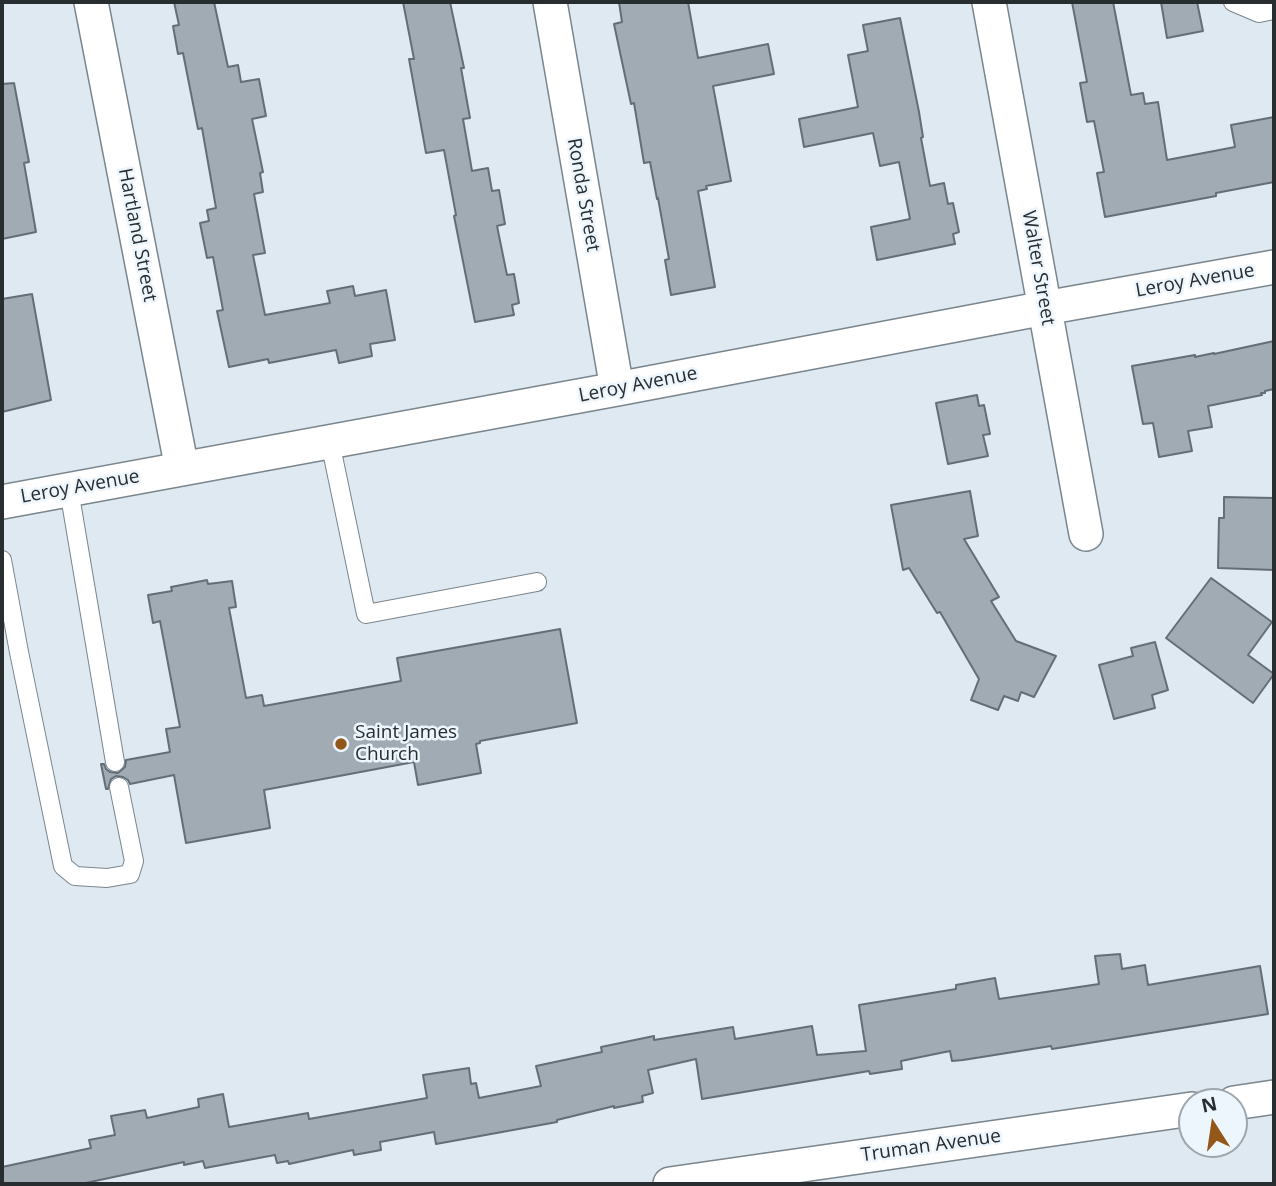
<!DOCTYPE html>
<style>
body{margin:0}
#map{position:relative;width:1276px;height:1186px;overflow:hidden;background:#dee9f2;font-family:"Open Sans",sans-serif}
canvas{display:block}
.frame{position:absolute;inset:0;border:4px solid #282d30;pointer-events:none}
.north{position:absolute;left:1178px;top:1088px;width:70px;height:70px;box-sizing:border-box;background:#edf6fd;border:2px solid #9ea6ab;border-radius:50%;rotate:348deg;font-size:19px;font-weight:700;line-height:28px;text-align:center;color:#282d30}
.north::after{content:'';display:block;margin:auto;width:24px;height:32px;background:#94571a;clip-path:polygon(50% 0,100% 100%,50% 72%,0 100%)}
</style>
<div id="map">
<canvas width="1276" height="1186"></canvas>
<div class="frame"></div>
<div class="north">N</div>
</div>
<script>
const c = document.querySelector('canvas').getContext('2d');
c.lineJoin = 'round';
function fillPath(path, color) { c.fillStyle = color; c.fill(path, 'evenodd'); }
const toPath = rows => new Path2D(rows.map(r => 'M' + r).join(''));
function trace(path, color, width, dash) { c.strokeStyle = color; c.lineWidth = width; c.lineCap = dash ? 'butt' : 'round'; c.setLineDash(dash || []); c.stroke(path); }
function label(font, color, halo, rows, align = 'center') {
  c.font = font + ' "Open Sans",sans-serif'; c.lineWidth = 5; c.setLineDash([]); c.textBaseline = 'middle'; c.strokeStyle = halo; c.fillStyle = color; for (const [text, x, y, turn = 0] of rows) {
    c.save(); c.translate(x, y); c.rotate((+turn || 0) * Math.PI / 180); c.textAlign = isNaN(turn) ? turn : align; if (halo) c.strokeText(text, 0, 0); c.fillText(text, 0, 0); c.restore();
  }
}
const building = toPath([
 [174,2,214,2,228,67,238,65,241,82,259,79,266,116,252,119,263,172,260,173,263,192,254,194,265,253,253,255,265,315,330,303,327,291,353,286,355,296,386,290,395,340,370,344,372,356,339,363,336,350,269,363,268,359,229,367,217,311,223,310,213,257,207,258,200,223,209,221,207,210,216,208,202,128,198,129,183,53,178,54,173,26,179,25,174,2],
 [403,2,450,2,464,68,461,68,470,118,463,119,472,171,488,168,492,191,499,190,505,224,497,226,507,275,514,274,519,303,512,305,514,315,475,322,454,216,456,215,444,150,426,153,409,59,414,59,403,2],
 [619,2,688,2,698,58,768,44,774,74,713,86,731,181,706,186,707,189,698,191,715,287,671,295,665,260,669,259,658,198,657,199,650,162,644,163,634,103,631,104,614,24,622,22,619,2],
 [1072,2,1113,2,1131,95,1143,93,1145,104,1158,102,1167,160,1235,147,1231,125,1274,117,1274,182,1216,193,1216,196,1105,217,1097,173,1104,172,1094,121,1087,122,1080,83,1087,82,1072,2],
 [1161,2,1197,2,1203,31,1167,38,1161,2],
 [900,18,919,112,923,137,921,138,930,186,944,183,948,204,953,203,959,232,953,234,955,244,877,260,871,227,910,219,899,162,880,166,873,133,804,147,799,119,858,107,848,55,868,51,863,25,900,18],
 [14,83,29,162,24,163,36,232,2,239,2,84,14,83],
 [32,294,51,400,2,412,2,299,32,294],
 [1274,341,1274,389,1265,391,1265,393,1261,393,1262,395,1208,406,1212,427,1188,431,1192,451,1159,457,1153,423,1143,424,1132,366,1195,355,1195,357,1214,353,1214,354,1274,341],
 [977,395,979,406,984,405,990,434,983,435,988,456,948,464,936,403,977,395],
 [970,491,978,536,964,539,999,597,991,601,1016,641,1056,656,1034,697,1021,692,1018,701,1004,696,998,710,971,700,979,679,940,612,937,613,909,568,903,570,891,505,970,491],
 [1224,497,1274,498,1274,570,1218,568,1219,518,1224,518,1224,497],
 [1211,578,1272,622,1248,655,1274,674,1253,703,1166,638,1211,578],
 [207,580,208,584,232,581,236,607,229,608,246,698,262,695,264,706,401,681,397,658,560,629,577,723,480,741,480,743,476,744,481,773,418,785,414,762,264,790,270,828,186,843,174,775,130,784,128,780,123,777,116,776,111,779,108,789,106,789,101,764,104,764,106,769,110,772,118,773,125,767,126,760,170,752,166,729,180,727,160,621,153,623,148,595,172,591,171,587,207,580],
 [1155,642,1168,690,1152,695,1155,708,1114,719,1099,665,1133,656,1131,648,1155,642],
 [1120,954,1122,969,1145,965,1148,985,1260,966,1268,1014,1052,1049,1051,1046,963,1060,952,1061,950,1051,901,1061,902,1069,870,1074,869,1071,702,1099,696,1059,648,1070,653,1093,642,1096,643,1102,614,1108,614,1106,557,1120,557,1122,436,1144,434,1132,380,1142,381,1150,354,1155,353,1150,289,1164,288,1161,277,1163,275,1155,205,1168,203,1161,184,1165,184,1162,81,1184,2,1184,2,1167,91,1148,89,1140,115,1135,111,1116,145,1110,147,1118,199,1107,198,1099,223,1094,229,1127,308,1113,309,1119,427,1098,423,1075,469,1068,471,1084,476,1083,479,1098,541,1086,536,1066,602,1052,601,1047,654,1036,654,1040,733,1027,735,1039,812,1026,817,1055,866,1051,859,1005,956,989,956,985,995,978,999,999,1099,984,1095,956,1120,954]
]);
fillPath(building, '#a1abb4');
trace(building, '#646e76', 2);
const service = toPath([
 [1233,2,1259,13,1274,10],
 [330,442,366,614,537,582],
 [69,490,115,762],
 [2,560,19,652,63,866,75,876,107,878,130,874,134,861,119,787]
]);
const minor = toPath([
 [91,2,182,469],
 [550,2,617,389],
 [989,2,1086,534],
 [2,502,617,389,1045,308,1274,267],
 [1234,1103,1274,1097],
 [670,1184,1192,1109]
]);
trace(service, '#7a858c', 20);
trace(minor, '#7a858c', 36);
trace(service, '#fff', 18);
trace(minor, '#fff', 33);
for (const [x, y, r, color] of [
 [341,744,7,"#94571a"]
]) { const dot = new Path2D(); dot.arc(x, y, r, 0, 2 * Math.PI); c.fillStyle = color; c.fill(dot); trace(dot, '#edf6fd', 2.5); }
label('19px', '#282d30', '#edf6fd', [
 ["Ronda Street",583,195,80],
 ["Hartland Street",137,235,79],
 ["Walter Street",1038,268,80],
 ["Leroy Avenue",1195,281,-10],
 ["Leroy Avenue",638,385,-11],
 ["Leroy Avenue",80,487,-10],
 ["Truman Avenue",931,1146,-8]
]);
label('19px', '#282d30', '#edf6fd', [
 ["Saint James",355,733],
 ["Church",355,755]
], 'left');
</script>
